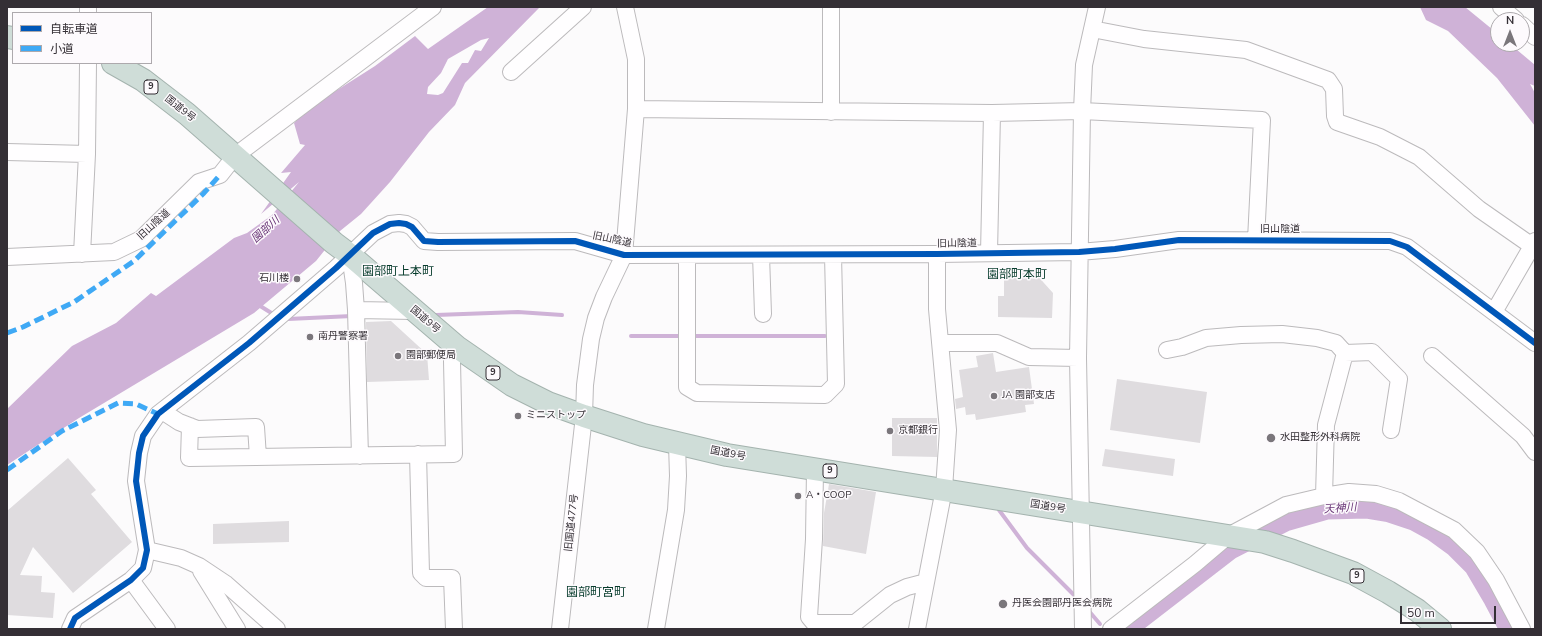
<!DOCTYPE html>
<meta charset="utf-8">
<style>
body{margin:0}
#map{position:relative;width:1542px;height:636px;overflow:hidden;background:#fcfbfc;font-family:"Nunito Sans","Noto Sans JP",sans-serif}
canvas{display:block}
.frame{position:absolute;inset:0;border:8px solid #342f35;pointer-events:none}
.legend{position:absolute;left:12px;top:12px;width:140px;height:52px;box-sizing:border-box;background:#fdfafd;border:1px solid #ada9ad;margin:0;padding:5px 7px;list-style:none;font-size:12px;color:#342f35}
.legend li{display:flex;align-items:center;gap:8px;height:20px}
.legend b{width:20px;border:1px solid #ada9ad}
.north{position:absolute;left:1490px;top:12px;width:40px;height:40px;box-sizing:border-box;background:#fdfafd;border:1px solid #ada9ad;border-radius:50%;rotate:0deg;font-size:11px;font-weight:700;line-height:16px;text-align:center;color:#342f35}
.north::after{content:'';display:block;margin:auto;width:14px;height:18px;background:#7a767b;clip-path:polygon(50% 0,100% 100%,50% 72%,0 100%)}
.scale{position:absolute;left:1400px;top:606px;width:96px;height:18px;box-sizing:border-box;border:2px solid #342f35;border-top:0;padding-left:5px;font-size:12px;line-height:14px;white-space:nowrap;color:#342f35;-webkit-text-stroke:3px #fdfafd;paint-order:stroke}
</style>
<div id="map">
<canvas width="1542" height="636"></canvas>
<div class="frame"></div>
<ul class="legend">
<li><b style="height:5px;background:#0057b8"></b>自転車道</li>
<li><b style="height:5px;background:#3fa9f5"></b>小道</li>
</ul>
<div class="north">N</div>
<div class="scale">50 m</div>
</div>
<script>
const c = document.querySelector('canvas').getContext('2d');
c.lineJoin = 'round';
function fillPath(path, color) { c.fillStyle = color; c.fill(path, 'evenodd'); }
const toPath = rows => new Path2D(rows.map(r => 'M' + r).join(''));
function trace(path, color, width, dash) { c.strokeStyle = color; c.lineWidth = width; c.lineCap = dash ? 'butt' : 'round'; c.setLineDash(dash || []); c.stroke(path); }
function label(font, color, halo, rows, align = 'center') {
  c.font = font + ' "Nunito Sans","Noto Sans JP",sans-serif'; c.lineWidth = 3; c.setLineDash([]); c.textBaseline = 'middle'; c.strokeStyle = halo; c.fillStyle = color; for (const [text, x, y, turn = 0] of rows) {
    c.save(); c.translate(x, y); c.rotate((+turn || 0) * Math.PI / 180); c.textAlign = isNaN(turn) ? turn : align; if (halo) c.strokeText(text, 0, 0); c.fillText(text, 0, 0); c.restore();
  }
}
fillPath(toPath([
 [488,7,540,7,465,83,455,105,429,132,390,182,361,214,340,231,316,261,254,313,79,418,7,465,7,409,72,346,116,323,151,293,156,296,234,238,247,233,272,215,299,182,261,214,291,172,281,173,305,145,300,144,294,123,309,108,375,66,415,36,428,49],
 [489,38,481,51,475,50,468,63,462,63,443,93,438,95,427,94,428,87,441,73,448,59,481,40],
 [1420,7,1465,7,1498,34,1498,44,1510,44,1535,65,1535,86,1530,84,1535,93,1535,126,1497,78,1448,31,1426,20]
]), '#cfb2d7');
trace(toPath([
 [257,304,273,314],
 [436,315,518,312,562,315],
 [288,319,352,316],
 [631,336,684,336],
 [691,336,825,336],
 [999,510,1027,548,1077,598],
 [1088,610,1100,624]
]), '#cfb2d7', 4);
trace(toPath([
 [1125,629,1230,548,1285,520,1327,508,1366,507,1390,511,1414,519,1434,530,1456,546,1475,565,1495,599,1511,629]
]), '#cfb2d7', 23);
fillPath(toPath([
 [1004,272,1035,273,1053,293,1052,318,998,317,998,296,1004,296],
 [391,321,427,354,429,380,367,382,366,322],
 [993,353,996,372,1029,367,1034,404,1025,405,1026,412,976,420,975,414,966,415,965,407,956,409,955,399,963,397,959,370,978,367,976,356],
 [1117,379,1207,392,1200,443,1110,430],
 [892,418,937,418,937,457,892,456],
 [1105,449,1175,459,1173,476,1102,466],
 [68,458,96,490,91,494,132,542,73,593,33,547,20,575,42,576,41,592,55,593,53,618,7,615,7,511],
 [829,484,876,492,866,554,823,546,824,513],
 [289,521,289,542,213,544,213,524]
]), '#dfdcdf');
const minor = toPath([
 [88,7,88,13],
 [1501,7,1516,20],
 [1522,25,1535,37],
 [1092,29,1144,39,1246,50,1328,80,1334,89,1335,116,1337,122,1380,137,1419,157,1479,209,1535,248],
 [511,72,583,7],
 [636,109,992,113,1082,111,1262,120,1256,240],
 [831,112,831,7],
 [7,152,87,154],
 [989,253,992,113],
 [82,254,87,154,88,63],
 [350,255,354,283,356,310,360,456],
 [687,255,687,387,697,393,825,395,836,384,833,255],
 [761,255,763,314],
 [7,257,114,252,141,239,199,182,220,175,235,156,433,7],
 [356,310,414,311],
 [1494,312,1535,241],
 [940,343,997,343,1029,357,1078,358],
 [1167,350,1182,347,1206,338,1241,335,1282,334,1317,338,1336,343,1345,353],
 [1432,356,1523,436,1535,452],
 [162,411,179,422,197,429,256,427,258,457],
 [190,426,189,458,454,454,452,361,457,347],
 [418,454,421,573,426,578,452,578,454,629],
 [815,469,814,539,809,617,814,623,855,623,890,595,907,587,926,582],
 [1324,496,1326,425,1345,353,1372,352,1399,379,1391,430],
 [147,550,181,558,199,566,226,584,277,629],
 [201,571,237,629],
 [131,580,167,629],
 [70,629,75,618,131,580,143,568,147,550,136,481,139,453,143,436,158,414,249,343,336,268,373,233,390,224,399,223,406,224,412,227,424,241,438,242,575,241,624,255,937,254,1079,252,1115,249,1179,240,1390,241,1407,247,1535,343],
 [560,629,584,416,585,385,591,339,596,318,604,297,624,255,636,109,636,59,625,7],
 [656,629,676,510,678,476,677,444],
 [917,629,944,489,948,430,937,309,937,254],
 [1083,629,1078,358,1082,111,1084,65,1097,7],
 [1111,629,1195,564,1228,536,1286,505,1324,496,1349,492,1376,494,1399,501,1454,530,1477,552,1496,580,1522,629]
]);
const highway = toPath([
 [7,37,13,38],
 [113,63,143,80,187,114,334,243,350,255,457,347,512,385,548,403,584,416,643,435,727,455,1265,542,1293,551,1353,573,1388,592,1417,610,1440,629]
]);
trace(minor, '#bcbabc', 18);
trace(highway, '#a4b3ae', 24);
trace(minor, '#fffeff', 16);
trace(highway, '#cfddd8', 22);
trace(toPath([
 [7,333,23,327,74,302,134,261,203,194,220,175],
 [7,470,62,431,118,403,136,404,158,414]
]), '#3fa9f5', 5, [10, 5]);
trace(toPath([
 [70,629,75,618,131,580,143,568,147,550,136,481,139,453,143,436,158,414,249,343,336,268,373,233,390,224,399,223,406,224,412,227,424,241,438,242,575,241,624,255,937,254,1079,252,1115,249,1179,240,1390,241,1407,247,1535,343]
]), '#0057b8', 6);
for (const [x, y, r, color] of [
 [297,279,4,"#7a767b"],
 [310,337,4,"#7a767b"],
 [398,356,4,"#7a767b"],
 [994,396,4,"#7a767b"],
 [518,416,4,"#7a767b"],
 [890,431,4,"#7a767b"],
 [1271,438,5,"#7a767b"],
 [798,496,4,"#7a767b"],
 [1003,604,5,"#7a767b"]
]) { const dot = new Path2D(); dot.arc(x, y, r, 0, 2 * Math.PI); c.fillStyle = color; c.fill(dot); trace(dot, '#fdfafd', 1.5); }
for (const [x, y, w] of [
 [151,87,14],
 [493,373,14],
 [830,471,14],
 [1357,576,14]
]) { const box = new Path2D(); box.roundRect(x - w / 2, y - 7, w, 14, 3); c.fillStyle = '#fdfafd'; c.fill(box); trace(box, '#342f35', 1); }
label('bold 9px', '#342f35', null, [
 ["9",151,87],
 ["9",493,373],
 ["9",830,471],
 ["9",1357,576]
]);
label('10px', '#342f35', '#fdfafd', [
 ["国道9号",180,109,38],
 ["旧山陰道",154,225,-42],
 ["旧山陰道",1280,230],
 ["旧山陰道",612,240,12],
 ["旧山陰道",957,244,-1],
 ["国道9号",425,320,40],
 ["国道9号",728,454,11],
 ["国道9号",1048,507,9],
 ["旧国道477号",572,523,-84]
]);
label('10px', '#342f35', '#fdfafd', [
 ["石川楼",289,279,"right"],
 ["南丹警察署",318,337],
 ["園部郵便局",406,356],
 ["JA 園部支店",1002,396],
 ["ミニストップ",526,416],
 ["京都銀行",898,431],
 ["水田整形外科病院",1280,438],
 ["A・COOP",806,496],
 ["丹医会園部丹医会病院",1012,604]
], 'left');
label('italic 11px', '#683476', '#fdfafd', [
 ["園部川",266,230,-42],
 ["天神川",1340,509,-4]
]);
label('12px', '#073c2c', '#fdfafd', [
 ["園部町上本町",398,272],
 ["園部町本町",1017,275],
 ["園部町宮町",596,593]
]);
</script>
